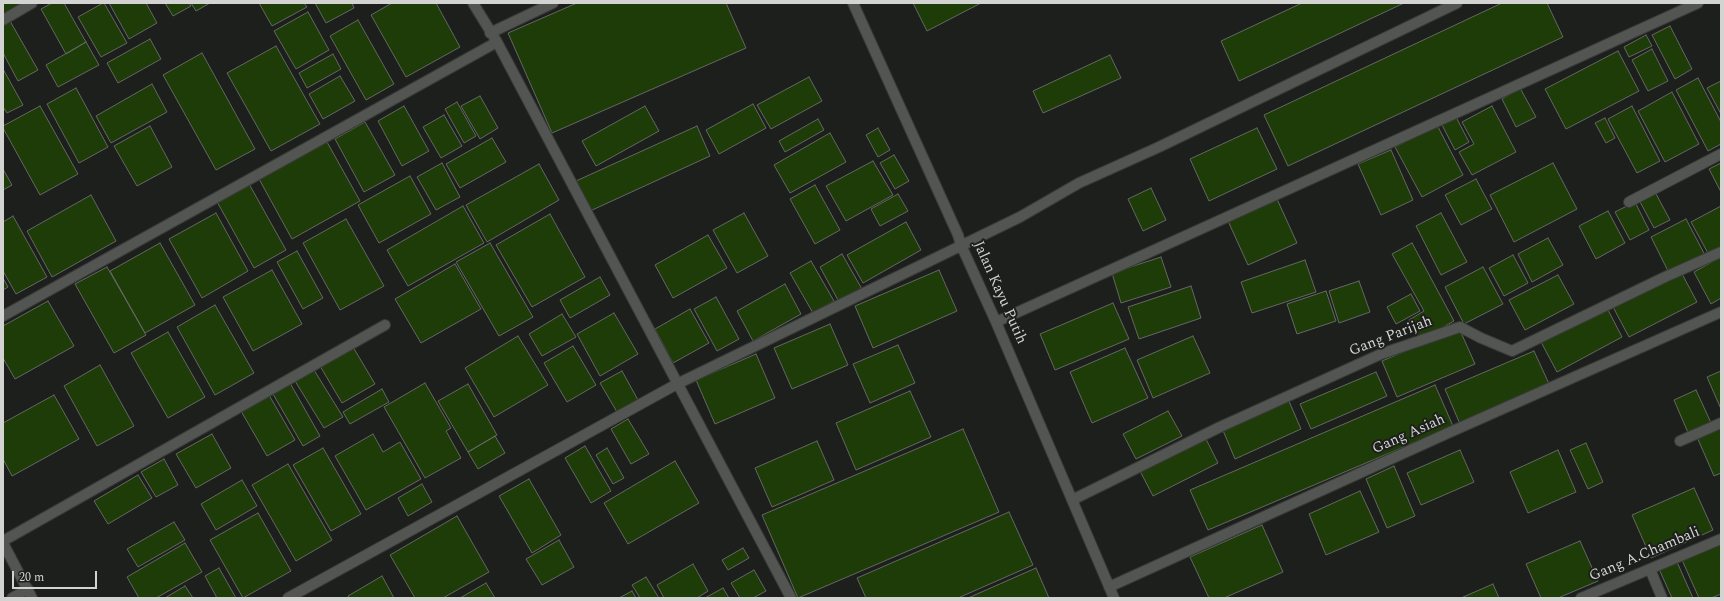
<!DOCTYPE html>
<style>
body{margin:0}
#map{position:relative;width:1724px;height:601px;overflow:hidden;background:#1d1f1c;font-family:Spectral,serif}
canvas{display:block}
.frame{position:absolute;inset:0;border:4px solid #d3d4d2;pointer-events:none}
.scale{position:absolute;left:12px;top:571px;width:85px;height:18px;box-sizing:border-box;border:2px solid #d3d4d2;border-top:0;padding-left:5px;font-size:12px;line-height:14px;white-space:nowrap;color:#d3d4d2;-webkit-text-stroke:3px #1d1f1c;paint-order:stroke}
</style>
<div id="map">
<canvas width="1724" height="601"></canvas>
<div class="frame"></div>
<div class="scale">20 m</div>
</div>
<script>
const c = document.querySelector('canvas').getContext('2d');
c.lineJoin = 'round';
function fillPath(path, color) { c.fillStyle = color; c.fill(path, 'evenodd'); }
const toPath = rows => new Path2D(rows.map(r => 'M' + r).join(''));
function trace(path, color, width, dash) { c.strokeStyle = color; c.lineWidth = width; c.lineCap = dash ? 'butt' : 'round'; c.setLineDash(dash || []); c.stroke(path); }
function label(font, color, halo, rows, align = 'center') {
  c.font = font + ' Spectral,serif'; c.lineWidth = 4; c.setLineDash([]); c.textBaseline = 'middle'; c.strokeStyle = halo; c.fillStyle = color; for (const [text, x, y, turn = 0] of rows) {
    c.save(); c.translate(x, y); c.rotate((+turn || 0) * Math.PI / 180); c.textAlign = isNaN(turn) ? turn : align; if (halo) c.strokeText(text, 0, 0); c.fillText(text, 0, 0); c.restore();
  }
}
const building = toPath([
 [3,3,24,3,3,15,3,3],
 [52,3,64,3,86,42,66,54,41,9,52,3],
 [103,3,104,3,127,43,101,57,78,17,103,3],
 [109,3,146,3,157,23,129,39,109,3],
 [165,3,189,3,191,6,173,16,165,3],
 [191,3,210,3,196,11,191,3],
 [259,3,304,3,307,7,272,26,259,3],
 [315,3,352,3,354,8,326,23,315,3],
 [392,3,436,3,460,47,406,77,371,15,392,3],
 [577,3,726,3,746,48,552,133,508,33,577,3],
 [913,3,981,3,927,31,913,3],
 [1302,3,1404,3,1239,81,1221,41,1302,3],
 [1502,3,1547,3,1563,37,1288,166,1264,115,1502,3],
 [308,12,329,50,296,69,274,31,308,12],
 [358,20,394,84,366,100,330,36,358,20],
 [10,21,38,70,18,81,3,53,3,25,10,21],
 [1670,26,1692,69,1675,79,1652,35,1670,26],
 [1646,35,1652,46,1629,57,1624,47,1646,35],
 [150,39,161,59,118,83,107,63,150,39],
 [86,42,99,65,58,87,46,65,86,42],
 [276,46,320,124,271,151,227,73,276,46],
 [1652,49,1668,81,1648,91,1632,60,1652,49],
 [1618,51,1639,91,1566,129,1545,89,1618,51],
 [202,53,255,149,216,170,163,75,202,53],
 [333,54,341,69,307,88,299,73,333,54],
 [1110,55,1121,78,1043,113,1033,91,1110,55],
 [3,69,23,105,7,113,3,107,3,69],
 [340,76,355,101,323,119,309,94,340,76],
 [809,77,822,101,771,129,757,105,809,77],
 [1698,78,1721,122,1721,144,1708,151,1676,90,1698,78],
 [1721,81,1721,114,1707,88,1721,81],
 [152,84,167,112,111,143,96,116,152,84],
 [76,88,108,147,79,163,47,104,76,88],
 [1520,88,1536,117,1516,127,1502,99,1520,88],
 [1672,92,1699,144,1665,162,1638,111,1672,92],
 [480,96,498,128,480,139,461,106,480,96],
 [457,102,476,136,464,143,445,109,457,102],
 [753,104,766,128,719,154,706,130,753,104],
 [40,106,78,174,40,195,3,128,3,126,40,106],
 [404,106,429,151,402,166,378,121,404,106],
 [645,106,659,131,596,166,582,141,645,106],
 [1492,106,1516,152,1472,175,1459,152,1474,144,1462,122,1492,106],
 [1632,106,1660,161,1637,173,1608,119,1632,106],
 [444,115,462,146,441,158,423,127,444,115],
 [1456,117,1469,142,1455,150,1442,125,1456,117],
 [1605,118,1615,138,1606,143,1595,123,1605,118],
 [818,119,824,130,785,152,779,141,818,119],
 [365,122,395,175,364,192,335,139,365,122],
 [1437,125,1463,175,1422,197,1395,147,1437,125],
 [150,126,172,167,137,186,114,146,150,126],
 [697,126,710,156,590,211,576,181,697,126],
 [878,128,890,150,878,157,866,135,878,128],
 [1257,128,1277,169,1209,201,1190,159,1257,128],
 [830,133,846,162,790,193,774,165,830,133],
 [492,138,506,162,460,188,446,164,492,138],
 [327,142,360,201,292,239,259,179,327,142],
 [1391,150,1413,200,1381,215,1358,164,1391,150],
 [894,155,909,181,895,189,880,163,894,155],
 [873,161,893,195,846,221,826,186,873,161],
 [442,163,460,197,436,210,417,177,442,163],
 [1553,163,1577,209,1514,242,1490,195,1553,163],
 [1721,163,1721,192,1709,169,1721,163],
 [539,164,559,200,487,242,466,205,539,164],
 [3,169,12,185,3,190,3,169],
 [410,176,431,214,379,243,358,205,410,176],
 [1476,179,1492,209,1461,225,1445,195,1476,179],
 [248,182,286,250,254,268,216,200,248,182],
 [815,185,840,230,815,244,790,199,815,185],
 [1151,188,1166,220,1143,231,1128,199,1151,188],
 [1655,192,1670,220,1654,228,1639,200,1655,192],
 [898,194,908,211,880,226,871,209,898,194],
 [91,195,116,241,52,277,27,231,91,195],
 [1277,199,1297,243,1248,265,1228,221,1277,199],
 [1635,202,1649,230,1630,240,1615,212,1635,202],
 [463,206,484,243,408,286,387,250,463,206],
 [1721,206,1721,249,1709,255,1691,222,1721,206],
 [1608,211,1625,243,1596,259,1579,226,1608,211],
 [216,213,248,271,202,298,169,239,216,213],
 [744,213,768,256,737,273,713,230,744,213],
 [1441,213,1467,262,1441,275,1416,226,1441,213],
 [550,214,585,277,532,307,496,245,550,214],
 [13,216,47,277,16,294,3,271,3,222,13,216],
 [346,219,384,286,340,310,303,243,346,219],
 [1686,219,1705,255,1669,273,1651,237,1686,219],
 [906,222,921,250,863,283,847,255,906,222],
 [708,235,727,268,673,298,655,265,708,235],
 [1548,238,1563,265,1532,282,1518,254,1548,238],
 [160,243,195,305,145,333,110,271,160,243],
 [490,243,533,317,499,336,456,262,490,243],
 [1412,243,1454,321,1420,340,1409,320,1424,311,1392,254,1412,243],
 [297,251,323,298,303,309,277,262,297,251],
 [842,254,862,289,839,302,820,267,842,254],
 [1513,255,1528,283,1504,296,1489,268,1513,255],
 [1161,257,1171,287,1121,303,1112,273,1161,257],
 [1721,257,1721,298,1711,304,1694,272,1721,257],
 [1305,260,1316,292,1252,313,1241,282,1305,260],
 [811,261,834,301,813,313,790,273,811,261],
 [455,264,481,309,421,343,395,299,455,264],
 [107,267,146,335,114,353,75,284,107,267],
 [1483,267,1503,304,1464,324,1445,287,1483,267],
 [272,270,302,324,253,351,223,297,272,270],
 [939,270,957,311,873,348,855,306,939,270],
 [1681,272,1697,302,1629,337,1613,307,1681,272],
 [1558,275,1574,304,1525,330,1509,300,1558,275],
 [600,277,610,295,570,318,560,300,600,277],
 [3,278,8,287,3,290,3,278],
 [1359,281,1370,312,1339,323,1329,291,1359,281],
 [785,284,801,314,753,341,737,311,785,284],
 [1191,286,1201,318,1139,339,1128,307,1191,286],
 [1326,291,1336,321,1297,334,1287,304,1326,291],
 [1411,294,1420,311,1396,324,1387,307,1411,294],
 [716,297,739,339,717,351,694,309,716,297],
 [48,301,74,346,15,379,3,358,3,326,48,301],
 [1113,303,1129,339,1055,370,1040,334,1113,303],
 [215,305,254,373,215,395,177,327,215,305],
 [1607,308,1622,337,1557,372,1541,342,1607,308],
 [690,309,709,343,673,363,655,329,690,309],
 [614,313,638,354,600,376,577,334,614,313],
 [562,314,576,337,542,356,529,334,562,314],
 [830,324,848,365,792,389,774,348,830,324],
 [1459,328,1475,364,1397,397,1382,361,1459,328],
 [168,332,205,397,168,418,131,353,168,332],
 [518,336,548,385,494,417,465,368,518,336],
 [1193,336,1210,373,1153,398,1137,360,1193,336],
 [898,345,915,383,870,403,853,364,898,345],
 [573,346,596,385,567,402,544,363,573,346],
 [353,347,375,384,342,403,320,366,353,347],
 [1125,348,1148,398,1092,423,1070,372,1125,348],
 [1534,351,1550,386,1460,424,1445,389,1534,351],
 [756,354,775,398,715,424,696,380,756,354],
 [100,365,134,426,97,446,64,386,100,365],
 [314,370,343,417,324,428,295,381,314,370],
 [622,371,638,400,617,412,600,383,622,371],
 [1721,371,1721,409,1707,377,1721,371],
 [1376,372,1387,396,1311,429,1300,404,1376,372],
 [290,383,320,436,303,446,273,394,290,383],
 [425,383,451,428,446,431,461,458,425,478,384,407,425,383],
 [468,384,497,435,468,452,438,401,468,384],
 [1435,385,1453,426,1208,530,1190,490,1435,385],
 [382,389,389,402,350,424,343,412,382,389],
 [1696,390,1712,425,1689,435,1674,400,1696,390],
 [910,391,931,437,856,470,836,423,910,391],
 [54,395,79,439,12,476,3,459,3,423,54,395],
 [269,395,295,440,267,456,241,411,269,395],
 [1288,399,1301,429,1235,459,1222,428,1288,399],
 [1168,411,1182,436,1136,459,1123,434,1168,411],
 [628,419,649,454,631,464,611,429,628,419],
 [1721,426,1721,473,1714,476,1697,437,1721,426],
 [963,429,999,512,798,598,762,515,963,429],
 [212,434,231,468,196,488,176,454,212,434],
 [373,434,383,452,400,442,421,479,366,510,335,456,373,434],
 [495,436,505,453,478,469,468,452,495,436],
 [1205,437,1218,463,1153,496,1140,471,1205,437],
 [817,441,834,480,772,507,755,468,817,441],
 [1586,443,1603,482,1588,489,1570,450,1586,443],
 [585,446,611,491,591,503,565,458,585,446],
 [323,448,361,514,331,531,293,465,323,448],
 [607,448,624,478,613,484,596,455,607,448],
 [1460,450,1474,482,1421,505,1407,473,1460,450],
 [1558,450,1576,492,1528,513,1510,472,1558,450],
 [164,459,178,485,156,497,141,472,164,459],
 [675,461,699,503,628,544,604,503,675,461],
 [288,464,332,540,296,561,252,485,288,464],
 [1394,466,1415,516,1387,528,1366,479,1394,466],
 [138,475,152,498,108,524,94,501,138,475],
 [529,479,561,535,532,553,499,496,529,479],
 [242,480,257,506,216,530,201,504,242,480],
 [422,484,432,502,408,516,398,498,422,484],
 [1694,488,1713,530,1651,558,1632,515,1694,488],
 [1360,491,1379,532,1326,555,1309,514,1360,491],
 [1009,512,1033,565,958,598,866,598,857,578,1009,512],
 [258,513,291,571,243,598,210,540,258,513],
 [457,516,489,572,443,598,415,598,390,555,457,516],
 [174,522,185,540,138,567,127,549,174,522],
 [1262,525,1283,572,1224,598,1209,598,1190,557,1262,525],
 [559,540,574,567,542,585,526,559,559,540],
 [1580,541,1598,581,1558,598,1541,598,1526,564,1580,541],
 [185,543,202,572,156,598,139,598,127,577,185,543],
 [1721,543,1721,594,1711,598,1699,598,1682,560,1721,543],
 [743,548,749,558,728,570,722,560,743,548],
 [1677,562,1693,598,1672,598,1659,569,1677,562],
 [693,564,708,591,697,598,664,598,657,585,693,564],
 [219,568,236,598,217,598,205,576,219,568],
 [1036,568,1049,598,968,598,1036,568],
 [754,570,766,591,753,598,740,598,731,583,754,570],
 [382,576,394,598,349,598,348,596,382,576],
 [646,577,659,598,640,598,632,585,646,577],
 [486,583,495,598,460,598,486,583],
 [1493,584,1499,598,1461,598,1493,584],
 [185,586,193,598,165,598,185,586],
 [723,588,729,598,705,598,723,588],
 [632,591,636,598,619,598,632,591]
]);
fillPath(building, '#1e3c07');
trace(building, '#656764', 1);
const minor = toPath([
 [473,3,497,42,791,598],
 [853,3,958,235,961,245,996,322,1114,598],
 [3,20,32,3],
 [490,33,553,3],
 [1629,202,1721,154],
 [3,316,497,42],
 [996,322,1698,3],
 [1680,441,1721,423],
 [1072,500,1220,427,1381,354,1460,327,1481,338,1512,351,1665,277,1721,252],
 [3,541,385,325],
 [3,543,32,598],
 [1650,569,1662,598],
 [1109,587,1448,433,1721,312],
 [12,598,28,589],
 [288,598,677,384,1020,217,1079,183,1159,147,1457,3],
 [1581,598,1721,539]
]);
trace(minor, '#393a38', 12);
trace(minor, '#535552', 10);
label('15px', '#d3d4d2', '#1d1f1c', [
 ["Jalan Kayu Putih",999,293,66],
 ["Gang Parijah",1391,337,-21],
 ["Gang Asiah",1409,435,-24],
 ["Gang A.Chambali",1645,555,-23]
]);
</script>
